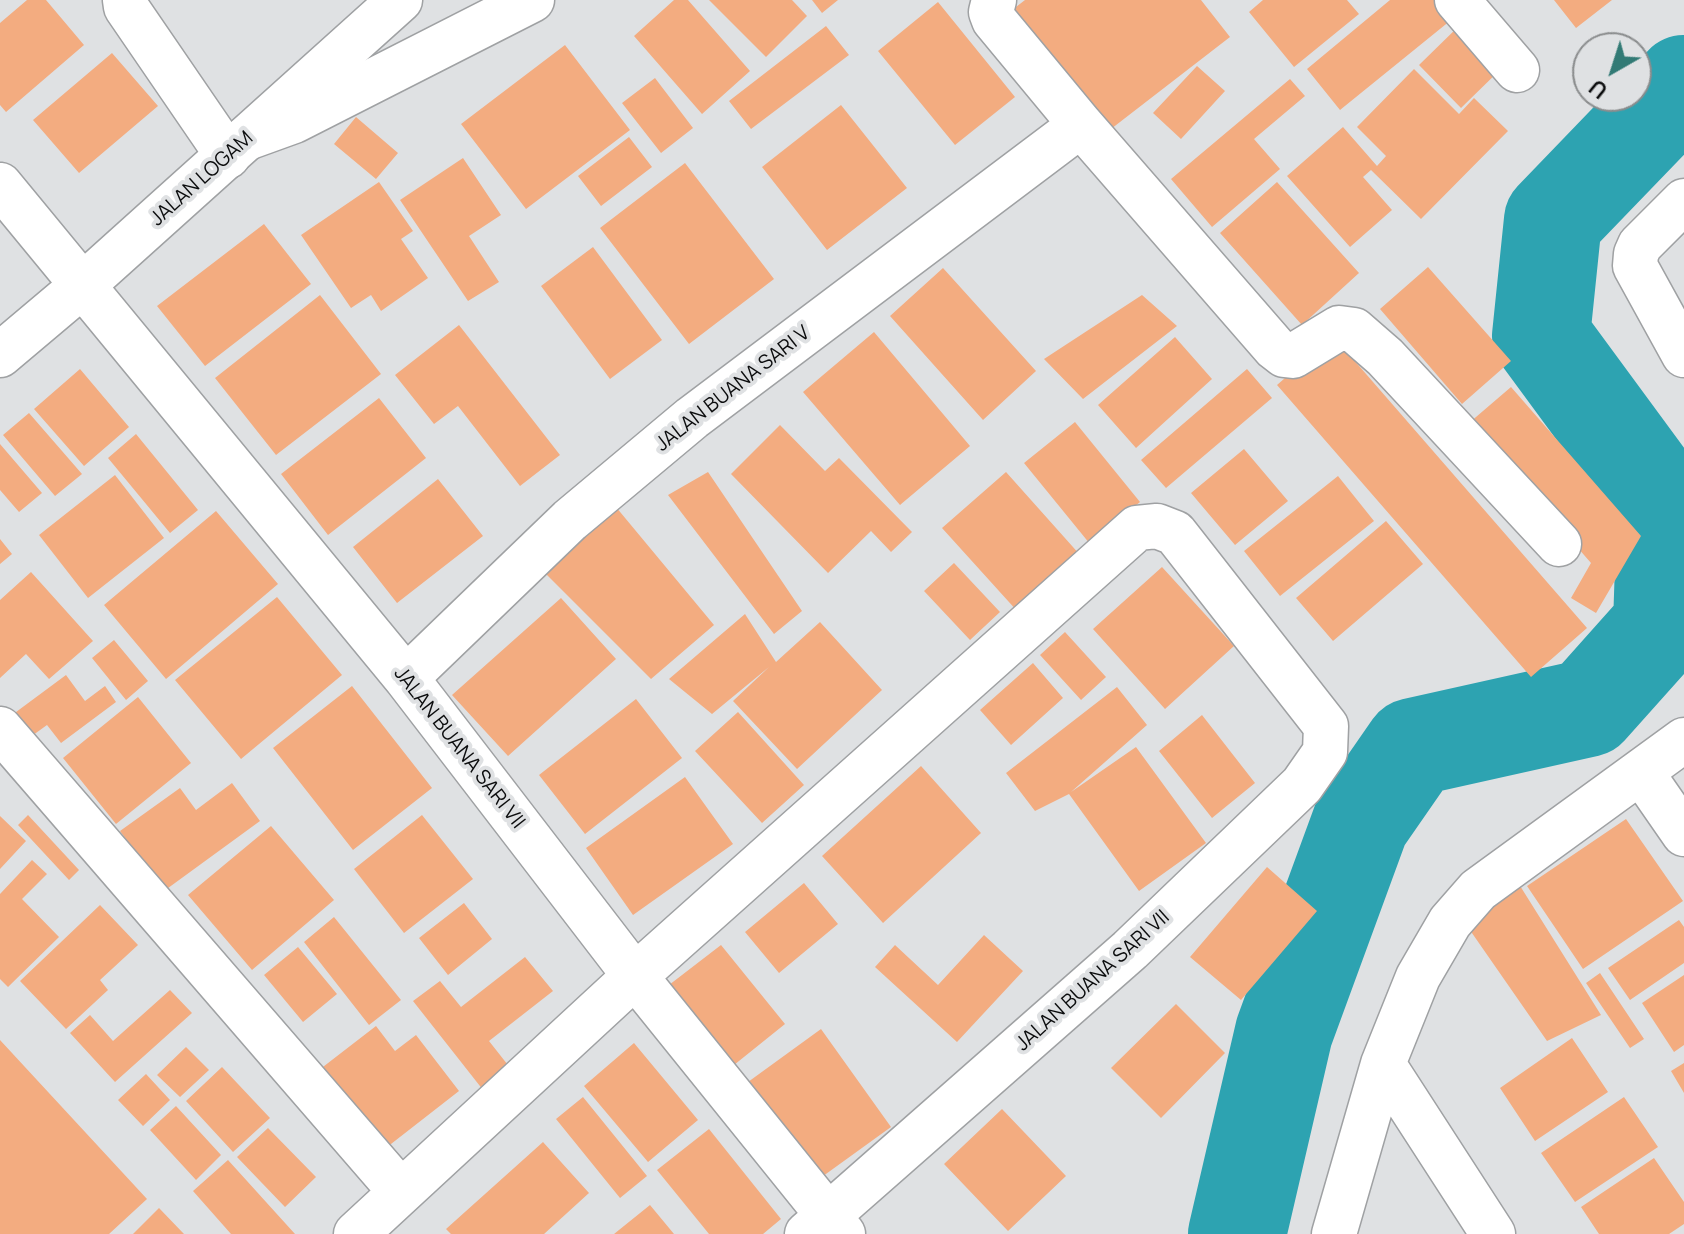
<!DOCTYPE html>
<style>
body{margin:0}
#map{position:relative;width:1684px;height:1234px;overflow:hidden;background:#dfe1e3;font-family:Manrope,sans-serif}
canvas{display:block}
.north{position:absolute;left:1572px;top:32px;width:80px;height:80px;box-sizing:border-box;background:#dfe1e3;border:2px solid #8a8c8d;border-radius:50%;rotate:219deg;font-size:22px;font-weight:700;line-height:32px;text-align:center;color:#0b0c0d}
.north::after{content:'';display:block;margin:auto;width:28px;height:36px;background:#327a75;clip-path:polygon(50% 0,100% 100%,50% 72%,0 100%)}
</style>
<div id="map">
<canvas width="1684" height="1234"></canvas>
<div class="north">U</div>
</div>
<script>
const c = document.querySelector('canvas').getContext('2d');
c.lineJoin = 'round';
const toPath = rows => new Path2D(rows.map(r => 'M' + r).join(''));
function trace(path, color, width, dash) { c.strokeStyle = color; c.lineWidth = width; c.lineCap = dash ? 'butt' : 'round'; c.setLineDash(dash || []); c.stroke(path); }
function fillPath(path, color) { c.fillStyle = color; c.fill(path, 'evenodd'); }
function label(font, color, halo, rows, align = 'center') {
  c.font = font + ' Manrope,sans-serif'; c.lineWidth = 8; c.setLineDash([]); c.textBaseline = 'middle'; c.strokeStyle = halo; c.fillStyle = color; for (const [text, x, y, turn = 0] of rows) {
    c.save(); c.translate(x, y); c.rotate((+turn || 0) * Math.PI / 180); c.textAlign = isNaN(turn) ? turn : align; if (halo) c.strokeText(text, 0, 0); c.fillText(text, 0, 0); c.restore();
  }
}
trace(toPath([
 [1237,1234,1284,1032,1361,822,1413,747,1588,708,1662,625,1666,506,1541,336,1553,220,1684,84]
]), '#2da3b1', 98);
fillPath(toPath([
 [27,0,46,0,84,45,6,112,0,105,0,23],
 [674,0,688,0,750,71,702,114,634,36],
 [709,0,792,0,807,16,766,57],
 [812,0,838,0,822,13],
 [1025,0,1201,0,1230,37,1098,139,1003,17],
 [1263,0,1347,0,1359,14,1294,67,1249,12],
 [1390,0,1442,0,1456,16,1340,110,1307,69],
 [1554,0,1612,0,1576,28],
 [938,2,1015,97,955,145,878,51],
 [1463,22,1505,65,1461,108,1419,65],
 [826,26,849,55,751,129,729,101],
 [565,45,630,130,526,209,461,124],
 [112,53,158,106,79,173,33,120],
 [1197,66,1225,91,1181,139,1153,113],
 [1414,69,1459,114,1474,98,1508,131,1421,219,1371,170,1363,177,1392,210,1350,247,1287,176,1343,127,1377,166,1386,156,1357,127],
 [655,78,693,128,661,153,622,103],
 [1290,79,1305,96,1254,139,1280,169,1212,227,1171,179],
 [841,105,907,188,827,250,762,167],
 [356,117,398,153,376,179,334,144],
 [629,137,652,167,601,206,578,176],
 [463,158,501,215,469,236,499,282,468,301,400,200],
 [685,163,774,279,689,344,600,228],
 [379,182,413,231,401,239,428,278,381,311,371,295,351,308,301,235],
 [1277,182,1359,273,1302,325,1220,233],
 [264,224,311,284,205,366,157,306],
 [593,247,662,340,610,379,541,286],
 [1428,267,1511,361,1462,404,1380,309],
 [943,268,1036,371,983,420,890,316],
 [320,295,381,374,276,455,215,378],
 [1142,295,1177,326,1083,399,1044,359],
 [459,325,560,455,520,486,458,406,434,424,395,375],
 [874,332,970,446,900,505,803,392],
 [1333,336,1587,628,1531,677,1277,385],
 [1175,337,1212,379,1136,448,1098,405],
 [80,369,129,427,84,466,34,409],
 [1247,369,1272,398,1166,488,1141,460],
 [1511,387,1641,536,1596,613,1571,598,1591,563,1469,423],
 [379,398,426,458,328,535,281,474],
 [29,413,82,474,55,496,3,435],
 [1075,422,1140,502,1090,544,1024,463],
 [780,425,825,471,839,458,912,532,891,552,871,531,828,573,731,474],
 [136,434,198,510,170,533,108,458],
 [0,444,42,493,19,512,0,490],
 [1244,449,1288,501,1235,545,1191,493],
 [708,472,802,611,774,634,668,495],
 [1006,472,1081,556,1018,612,942,528],
 [115,475,164,538,88,598,39,535],
 [1338,476,1374,521,1280,596,1244,551],
 [438,479,483,536,397,603,353,547],
 [606,495,714,625,651,679,537,565],
 [216,511,278,584,166,679,104,605],
 [1386,521,1423,564,1333,641,1296,598],
 [0,539,12,554,0,564],
 [954,563,1000,612,970,640,924,591],
 [1162,567,1234,646,1165,709,1093,629],
 [31,572,93,641,49,679,26,654,0,678,0,600],
 [277,597,342,675,241,759,175,680],
 [561,598,616,659,508,756,452,695],
 [745,614,776,662,820,622,882,690,797,769,733,701,769,667,712,714,669,679],
 [1065,632,1106,677,1081,700,1040,655],
 [114,640,148,681,126,700,92,658],
 [1033,663,1063,698,1011,745,980,710],
 [66,675,85,701,105,686,116,702,61,743,47,725,29,738,12,715],
 [352,686,432,788,353,850,273,748],
 [1117,687,1147,725,1071,792,1136,747,1206,843,1139,891,1069,794,1035,811,1006,773],
 [138,697,191,763,116,824,63,758],
 [636,699,682,758,585,834,539,775],
 [738,712,804,785,762,823,695,751],
 [1202,715,1255,783,1212,818,1159,751],
 [921,766,981,833,883,923,822,856],
 [685,777,733,844,633,915,586,848],
 [232,783,260,821,164,891,120,831,180,788,196,810],
 [28,815,79,870,69,880,18,825],
 [422,815,473,879,404,933,354,869],
 [0,816,26,841,0,869],
 [1626,819,1683,901,1583,969,1527,886],
 [271,826,334,900,252,970,188,895],
 [32,860,47,874,22,899,59,937,8,987,0,979,0,894],
 [1267,867,1317,911,1241,1000,1190,957],
 [1517,881,1601,1015,1547,1041,1465,923],
 [804,883,838,924,779,973,745,932],
 [464,903,492,939,448,975,419,938],
 [100,905,138,945,100,980,108,990,66,1029,20,981],
 [334,917,401,1000,369,1025,304,942],
 [1679,920,1684,927,1684,963,1630,1000,1608,968],
 [984,935,1023,971,957,1042,875,967,895,945,938,985],
 [721,945,785,1024,734,1065,669,985],
 [298,947,337,994,303,1022,264,975],
 [525,957,553,991,489,1041,515,1074,487,1095,413,1001,440,981,461,1007],
 [1600,973,1644,1039,1630,1048,1586,983],
 [1684,975,1684,1045,1674,1052,1642,1003],
 [170,990,192,1013,115,1082,70,1033,90,1015,113,1041],
 [1176,1004,1225,1053,1161,1118,1111,1068],
 [376,1026,395,1051,416,1035,459,1091,382,1151,319,1070],
 [821,1029,891,1127,819,1179,748,1082],
 [1572,1038,1608,1092,1535,1141,1500,1088],
 [0,1040,147,1199,109,1234,0,1234],
 [634,1043,698,1120,648,1162,584,1086],
 [186,1047,209,1070,180,1097,157,1075],
 [1684,1063,1684,1093,1671,1071],
 [222,1067,270,1118,233,1152,186,1101],
 [146,1074,170,1100,143,1126,118,1100],
 [583,1097,647,1176,620,1198,556,1119],
 [1624,1097,1658,1147,1575,1202,1541,1153],
 [176,1106,221,1155,196,1180,150,1130],
 [1002,1109,1066,1176,1008,1231,944,1164],
 [268,1128,316,1177,285,1207,237,1157],
 [709,1129,781,1219,763,1234,709,1234,657,1170],
 [543,1142,589,1193,544,1234,451,1234,446,1229],
 [1654,1158,1684,1202,1684,1224,1669,1234,1599,1234,1581,1207],
 [228,1160,295,1234,231,1234,193,1191],
 [650,1205,674,1234,614,1234],
 [159,1208,184,1234,133,1234]
]), '#f3ac80');
const street = toPath([
 [125,0,126,7,228,156],
 [994,0,991,12,994,20,1081,125,1275,348,1284,355,1293,356,1339,328,1354,330,1385,357,1559,544],
 [1457,0,1517,70],
 [247,138,294,121,532,0],
 [0,185,406,678,635,976,843,1234],
 [1684,201,1640,245,1636,254,1635,266,1684,355],
 [406,678,570,520,692,418,1081,125],
 [0,729,401,1192],
 [1641,772,1684,834],
 [1383,1064,1493,1234],
 [356,1234,635,976,1137,528,1157,526,1175,533,1326,726,1325,752,1302,785,1130,950,807,1234],
 [1334,1234,1383,1064,1418,977,1450,922,1478,890,1684,740]
]);
const secondary = toPath([
 [0,355,83,285,400,0]
]);
trace(street, '#9fa1a3', 47);
trace(secondary, '#9fa1a3', 47);
trace(street, '#fff', 44);
trace(secondary, '#fff', 44);
label('20px', '#0b0c0d', '#dfe1e3', [
 ["JALAN LOGAM",202,179,-42],
 ["JALAN BUANA SARI V",733,389,-38],
 ["JALAN BUANA SARI VII",459,748,52],
 ["JALAN BUANA SARI VII",1093,981,-42]
]);
</script>
